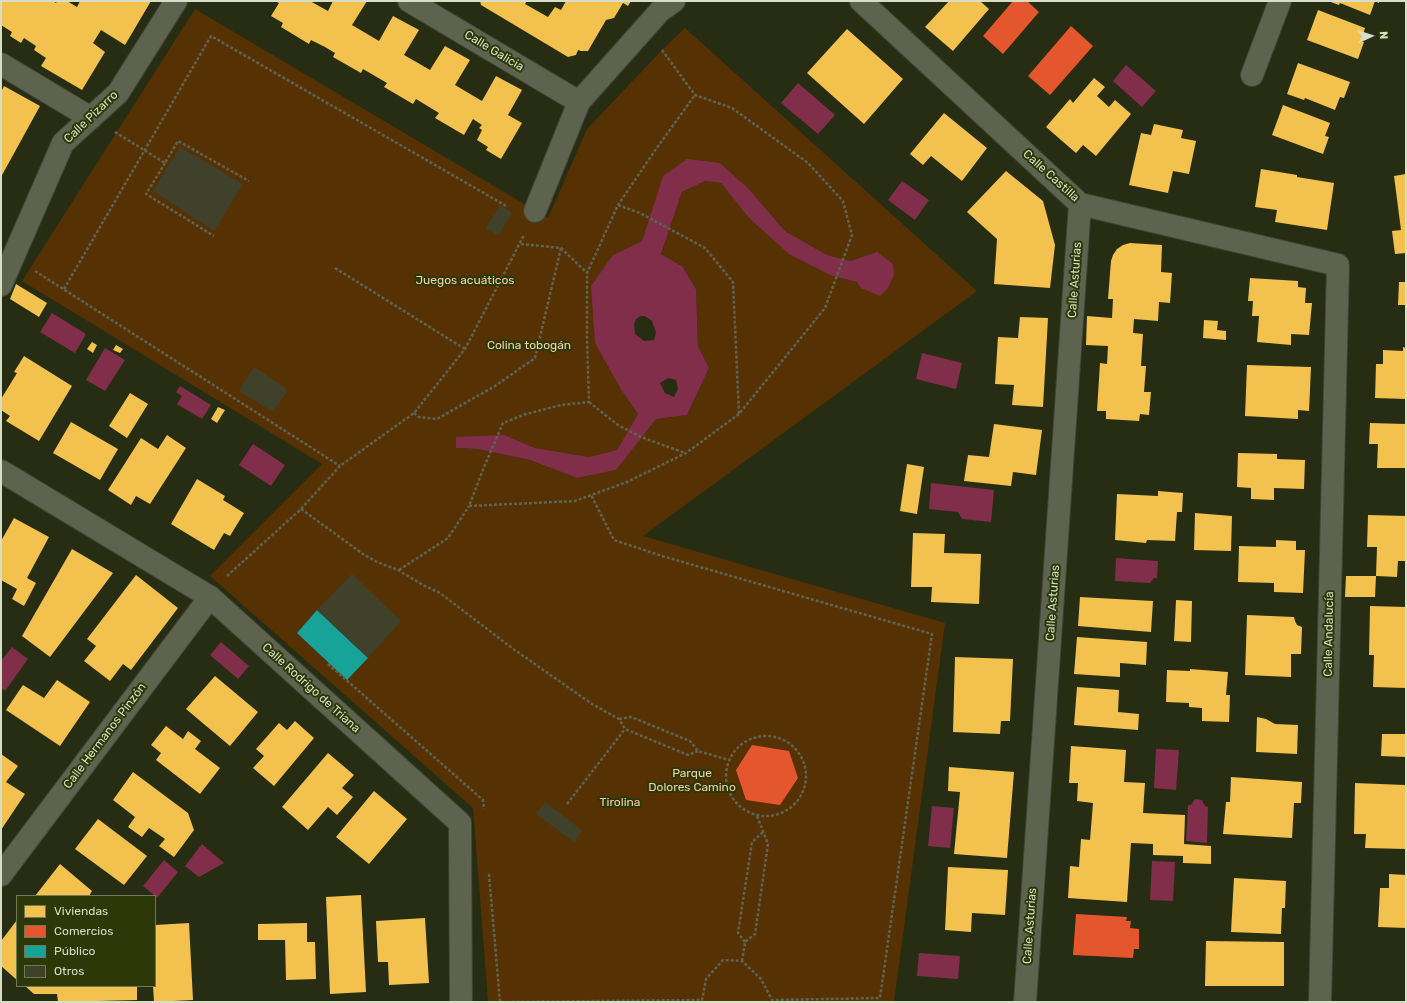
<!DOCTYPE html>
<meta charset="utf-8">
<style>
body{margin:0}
#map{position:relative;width:1407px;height:1003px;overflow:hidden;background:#262d13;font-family:Rubik,sans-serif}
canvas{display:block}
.frame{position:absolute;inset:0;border:2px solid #d6dec5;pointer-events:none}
.legend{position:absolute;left:16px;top:895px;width:140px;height:92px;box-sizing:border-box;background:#2c3808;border:1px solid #707a54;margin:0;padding:5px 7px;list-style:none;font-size:12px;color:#d6dec5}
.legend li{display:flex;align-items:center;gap:8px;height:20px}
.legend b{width:20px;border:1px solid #707a54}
.north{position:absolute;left:1351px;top:16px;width:40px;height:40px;-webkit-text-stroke:3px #2c3808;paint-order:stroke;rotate:87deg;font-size:11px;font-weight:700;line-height:16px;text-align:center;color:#d6dec5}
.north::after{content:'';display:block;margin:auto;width:14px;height:18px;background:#d6dec5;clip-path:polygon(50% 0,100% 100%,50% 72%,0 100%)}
</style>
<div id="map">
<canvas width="1407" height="1003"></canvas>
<div class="frame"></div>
<ul class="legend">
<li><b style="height:11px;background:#f2c14e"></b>Viviendas</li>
<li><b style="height:11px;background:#e4572e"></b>Comercios</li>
<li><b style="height:11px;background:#17a398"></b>Público</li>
<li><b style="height:11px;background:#3f412b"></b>Otros</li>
</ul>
<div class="north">N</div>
</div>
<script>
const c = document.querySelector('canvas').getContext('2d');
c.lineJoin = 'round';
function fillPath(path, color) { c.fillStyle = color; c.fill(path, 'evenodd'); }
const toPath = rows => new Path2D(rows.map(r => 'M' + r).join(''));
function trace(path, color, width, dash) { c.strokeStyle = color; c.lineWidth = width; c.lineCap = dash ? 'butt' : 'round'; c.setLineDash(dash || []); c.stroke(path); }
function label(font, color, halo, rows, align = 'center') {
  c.font = font + ' Rubik,sans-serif'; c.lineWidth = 4; c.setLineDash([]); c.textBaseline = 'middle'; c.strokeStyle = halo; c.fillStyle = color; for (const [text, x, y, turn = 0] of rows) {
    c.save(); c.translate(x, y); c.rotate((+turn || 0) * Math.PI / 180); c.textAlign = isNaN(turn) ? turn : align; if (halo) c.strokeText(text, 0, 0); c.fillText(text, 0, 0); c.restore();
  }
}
fillPath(toPath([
 [195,9,548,218,587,129,662,50,685,28,977,291,643,536,945,623,894,1002,488,1002,473,808,210,576,322,464,22,281],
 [720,163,748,188,785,231,827,255,850,261,876,252,857,282,832,276,748,217,721,183,705,181,682,192,661,254,683,267,696,288,698,346,709,368,687,415,656,419,615,470,577,478,530,460,478,449,456,448,503,435,535,448,589,457,617,450,638,414,622,391,613,255,642,241,663,176]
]), '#563103');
fillPath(toPath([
 [1126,65,1156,91,1142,107,1113,81],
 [798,83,835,115,818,134,781,103],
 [687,159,720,163,748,188,785,231,827,255,850,261,877,252,893,264,894,275,888,288,880,296,861,288,857,282,832,276,789,254,748,217,721,183,705,181,682,192,661,254,683,267,696,289,698,346,709,368,687,415,656,419,616,470,577,478,530,460,478,449,456,448,456,437,504,435,535,448,589,457,617,450,638,414,622,391,595,343,591,286,613,255,642,241,663,176],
 [641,316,645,316,652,321,656,332,654,340,644,341,635,334,634,324,636,319],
 [668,378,676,380,678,389,674,397,665,393,660,383],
 [902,181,929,200,915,220,888,200],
 [52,313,86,334,75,353,40,332],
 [105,348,125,360,105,391,86,380],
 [922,353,962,363,956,389,916,379],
 [180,386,211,405,202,419,177,404,182,396,176,392],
 [253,444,285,465,271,486,239,465],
 [931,483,994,490,991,522,962,519,958,512,929,509],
 [1116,558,1158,561,1157,578,1154,578,1150,583,1115,581],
 [221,642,249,666,238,679,210,655],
 [12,647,28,659,5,691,1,688,1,661],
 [1156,749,1179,750,1176,790,1154,788],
 [1195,799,1202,800,1205,806,1208,807,1207,843,1186,841,1188,805,1191,805],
 [932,806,954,808,950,848,928,846],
 [202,844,224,863,199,877,185,866],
 [164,860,178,872,157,898,143,886],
 [1152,861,1175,862,1173,901,1150,900],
 [919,953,960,956,958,979,917,976]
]), '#802e49');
fillPath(toPath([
 [1,1,53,1,56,3,57,1,67,1,77,7,80,1,151,1,125,45,101,30,93,43,105,52,82,90,41,66,46,58,34,50,36,46,24,38,21,43,10,36,12,32,1,25],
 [275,1,310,1,328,11,333,1,367,1,352,25,379,41,393,16,419,30,404,55,418,63,430,70,445,46,470,60,455,85,482,101,496,76,522,90,508,115,522,123,501,159,486,150,488,147,477,140,482,130,479,128,482,125,473,119,464,135,435,118,439,113,416,99,413,104,384,87,387,83,363,69,361,73,333,57,335,53,325,47,311,40,309,44,281,27,283,23,271,16,279,3],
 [480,1,527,1,525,4,548,17,555,7,561,10,566,1,631,1,628,6,623,3,614,18,606,20,588,51,581,51,578,50,576,55,568,57,481,5],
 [949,1,980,1,989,9,953,51,925,27],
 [1328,1,1379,1,1379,3,1375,1,1370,15,1340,3,1339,5],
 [1318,10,1365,28,1361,41,1364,42,1358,59,1307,40],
 [847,29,903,79,864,124,807,73],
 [1298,63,1350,82,1344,98,1340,97,1335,110,1305,98,1304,100,1287,94],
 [1094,78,1105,87,1097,96,1109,107,1115,100,1131,114,1096,156,1083,145,1076,153,1046,127,1070,99,1073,103],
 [4,86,40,106,1,177,1,92],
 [1283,105,1330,123,1325,136,1329,137,1323,154,1272,135],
 [944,113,987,148,962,181,931,156,923,165,910,154],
 [1154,124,1183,130,1181,138,1196,141,1189,174,1173,171,1168,193,1129,185,1141,133,1151,135],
 [1261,169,1297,175,1297,177,1334,183,1327,230,1275,222,1277,210,1255,207],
 [1006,171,1043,201,1055,245,1050,288,994,284,997,239,967,212],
 [1406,174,1406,253,1395,254,1392,231,1401,230,1394,176],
 [1130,243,1162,245,1161,272,1172,273,1170,303,1159,302,1158,321,1134,319,1133,333,1143,334,1141,366,1146,366,1144,392,1151,392,1149,415,1140,414,1139,421,1106,419,1106,411,1097,411,1100,363,1107,364,1108,346,1086,345,1087,316,1112,318,1113,299,1108,299,1111,261,1113,255,1117,249,1123,245],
 [1250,278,1298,281,1298,287,1306,288,1305,303,1312,303,1309,335,1291,334,1291,345,1257,342,1259,316,1252,316,1253,301,1248,301],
 [1399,282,1406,282,1406,305,1398,305],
 [16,284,47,303,39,317,10,299],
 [1020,317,1048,318,1043,407,1012,405,1014,385,995,384,998,337,1018,338],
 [1204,320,1218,321,1217,330,1226,331,1226,340,1203,338],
 [92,342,97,345,93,353,87,349],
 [116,345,123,349,120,353,113,350],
 [1403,347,1406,348,1406,399,1375,398,1376,364,1383,364,1383,350,1403,351],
 [24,356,72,386,39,441,6,421,10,416,1,410,1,399,17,373,14,372],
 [1247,365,1311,367,1309,411,1298,410,1298,419,1245,416],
 [130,393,148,404,127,438,109,426],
 [218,407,225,410,217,423,211,419],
 [71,422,118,449,100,480,53,453],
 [1370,423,1406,424,1406,468,1377,468,1378,444,1369,444],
 [994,424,1042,430,1036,475,1013,472,1011,486,964,481,968,455,989,457],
 [167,435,186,448,150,504,136,496,131,505,108,490,141,438,158,449],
 [1238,453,1277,454,1277,459,1305,460,1304,489,1274,488,1274,500,1251,499,1251,488,1237,487],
 [907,464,924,467,917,514,900,511],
 [197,479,225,496,223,500,244,513,230,536,224,533,214,550,171,524],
 [1158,491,1183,493,1182,512,1177,512,1175,541,1147,540,1146,543,1115,540,1117,494,1158,496],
 [1195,513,1232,516,1231,551,1194,550],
 [1368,515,1406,516,1406,561,1398,561,1397,577,1376,576,1377,547,1367,547],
 [14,518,49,537,27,578,36,583,24,606,12,599,17,589,1,580,1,541],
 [913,533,945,534,944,553,981,554,979,604,931,602,932,587,911,587],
 [1276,540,1296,541,1296,550,1305,550,1303,593,1274,592,1274,583,1238,582,1239,546,1276,547],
 [72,549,113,573,50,657,22,636],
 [136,575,178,608,131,670,123,664,110,681,84,661,96,646,87,639],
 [1346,576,1376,576,1375,597,1345,597],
 [1080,597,1153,601,1151,632,1078,626],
 [1176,600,1192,601,1191,642,1174,641],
 [1370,606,1406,607,1406,688,1373,687,1374,655,1369,655],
 [1247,615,1294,617,1295,621,1297,625,1302,627,1301,654,1291,654,1291,677,1245,675],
 [1077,637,1147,642,1146,665,1120,663,1120,677,1074,674],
 [955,657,1013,659,1010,721,1001,721,1000,734,953,732],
 [1190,669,1228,672,1226,695,1230,695,1229,722,1202,721,1202,708,1189,707,1189,703,1166,702,1167,670,1190,671],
 [215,676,258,712,230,746,186,709],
 [57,680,90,702,60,746,6,710,23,685,44,698],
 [1077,687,1119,690,1118,712,1139,714,1138,730,1074,725],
 [1257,717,1266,719,1275,724,1298,725,1297,754,1256,752],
 [295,721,314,738,274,786,253,768,264,756,256,749,279,723,287,730],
 [166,726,183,739,188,731,201,741,195,749,220,768,200,794,156,760,161,753,151,745],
 [1382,734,1406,734,1406,757,1381,756],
 [1071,746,1126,750,1124,782,1145,783,1143,813,1185,815,1184,844,1211,846,1211,864,1183,863,1183,856,1153,855,1153,844,1131,843,1127,902,1068,898,1070,866,1079,867,1081,839,1090,840,1093,803,1077,801,1078,783,1069,783],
 [328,753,354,775,342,788,353,797,337,815,328,807,308,830,282,807],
 [1,754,18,766,6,782,25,794,1,830],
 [949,767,1014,772,1007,858,954,854,960,792,948,791],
 [133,772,188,813,194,830,174,857,159,846,165,839,149,828,142,837,128,827,135,817,113,800],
 [1231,777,1302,782,1301,803,1294,803,1292,838,1223,834,1226,802,1230,802],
 [1355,783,1405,785,1406,849,1365,848,1366,834,1354,834],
 [374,791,407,819,369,864,336,837],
 [98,819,147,856,124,885,75,849],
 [60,864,92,891,89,896,35,896],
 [948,867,1008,870,1005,915,972,913,971,932,945,930],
 [1389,874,1406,875,1406,928,1378,927,1380,888,1389,888],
 [1234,878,1286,881,1285,908,1282,908,1281,934,1231,932],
 [361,895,366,992,330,994,326,897],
 [425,918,429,983,389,985,388,962,378,962,376,921],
 [17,920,17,980,1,966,1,941],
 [189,923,193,1000,154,1002,153,986,155,986,155,925],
 [307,923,307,942,315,942,316,979,286,980,285,940,258,940,258,924],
 [1206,941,1284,942,1284,986,1205,986],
 [25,986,137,986,137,1000,58,1002,57,994,34,994]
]), '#f2c14e');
fillPath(toPath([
 [1013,1,1027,1,1039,12,1003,54,983,36],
 [1071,26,1093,46,1050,95,1028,76],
 [752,745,789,751,798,778,780,805,746,800,736,770],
 [1076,914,1127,917,1126,921,1131,921,1130,928,1139,929,1139,949,1134,949,1133,958,1073,955]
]), '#e4572e');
fillPath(toPath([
 [317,610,368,658,347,680,297,633]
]), '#17a398');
fillPath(toPath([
 [180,147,243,184,214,231,153,191],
 [500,205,512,213,498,236,486,228],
 [254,367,288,390,273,412,239,391],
 [352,574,401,621,368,658,317,610],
 [545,802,582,830,574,842,536,814]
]), '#3f412b');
const minor = toPath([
 [409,1,579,102],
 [861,1,1080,204,1338,265,1320,1002],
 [1,64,91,118],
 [1252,75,1280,1],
 [535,211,579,102,660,11,674,1],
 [1,285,63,143,118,93,176,1],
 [1,471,210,597,460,823,461,1002],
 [1,875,210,597],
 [1025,1002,1080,204]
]);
trace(minor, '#404533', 24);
trace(toPath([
 [662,50,695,95,732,108,808,163,843,201,852,235,825,308,739,414,686,453,627,482,575,501,469,506,482,472,503,423,526,414,561,405,589,402,587,339,587,273,618,205,656,149,695,95],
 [115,132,165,163,178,141,249,181],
 [165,163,146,194,214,236],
 [618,205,640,213,705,248,733,282,739,414],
 [521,244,561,248,587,273],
 [335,268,465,349],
 [35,271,340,466],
 [64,289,211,36,508,207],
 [589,402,618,425,641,437,685,453],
 [414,413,419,417,437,419,495,386,535,358,561,248],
 [301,509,363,554,377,562,398,570,423,585,440,593,512,648,592,704,619,719,625,729,688,755,698,751],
 [399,570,448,538,469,506],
 [227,576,301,509,340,466,414,413,465,349,524,235],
 [328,664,483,800,484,809],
 [619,719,631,717,690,741,698,751,729,760],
 '726 776a40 40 0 1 1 80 0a40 40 0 1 1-80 0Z',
 [567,804,625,729],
 [489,874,500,1002,702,1000,706,979,723,960,742,961,761,979,772,1000,880,998,932,634,662,556,614,540,591,495],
 [745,942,738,933,752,842,763,832],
 [742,961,745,942,755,934,768,844,757,816]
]), '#5f6452', 2.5, [3, 2]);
trace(minor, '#5d634f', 22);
label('12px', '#d6dec5', '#2c3808', [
 ["Calle Galicia",494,51,31],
 ["Calle Pizarro",91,117,-44],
 ["Calle Castilla",1051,176,42],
 ["Calle Asturias",1075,280,-86],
 ["Calle Asturias",1053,603,-86],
 ["Calle Andalucía",1329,634,-89],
 ["Calle Rodrigo de Triana",311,688,42],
 ["Calle Hermanos Pinzón",105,736,-53],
 ["Calle Asturias",1030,926,-86]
]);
label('12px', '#f5ceac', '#2c3808', [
 ["Juegos acuáticos",465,281],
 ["Colina tobogán",529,346],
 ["Parque",692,774],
 ["Dolores Camino",692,788],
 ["Tirolina",620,803]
]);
</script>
